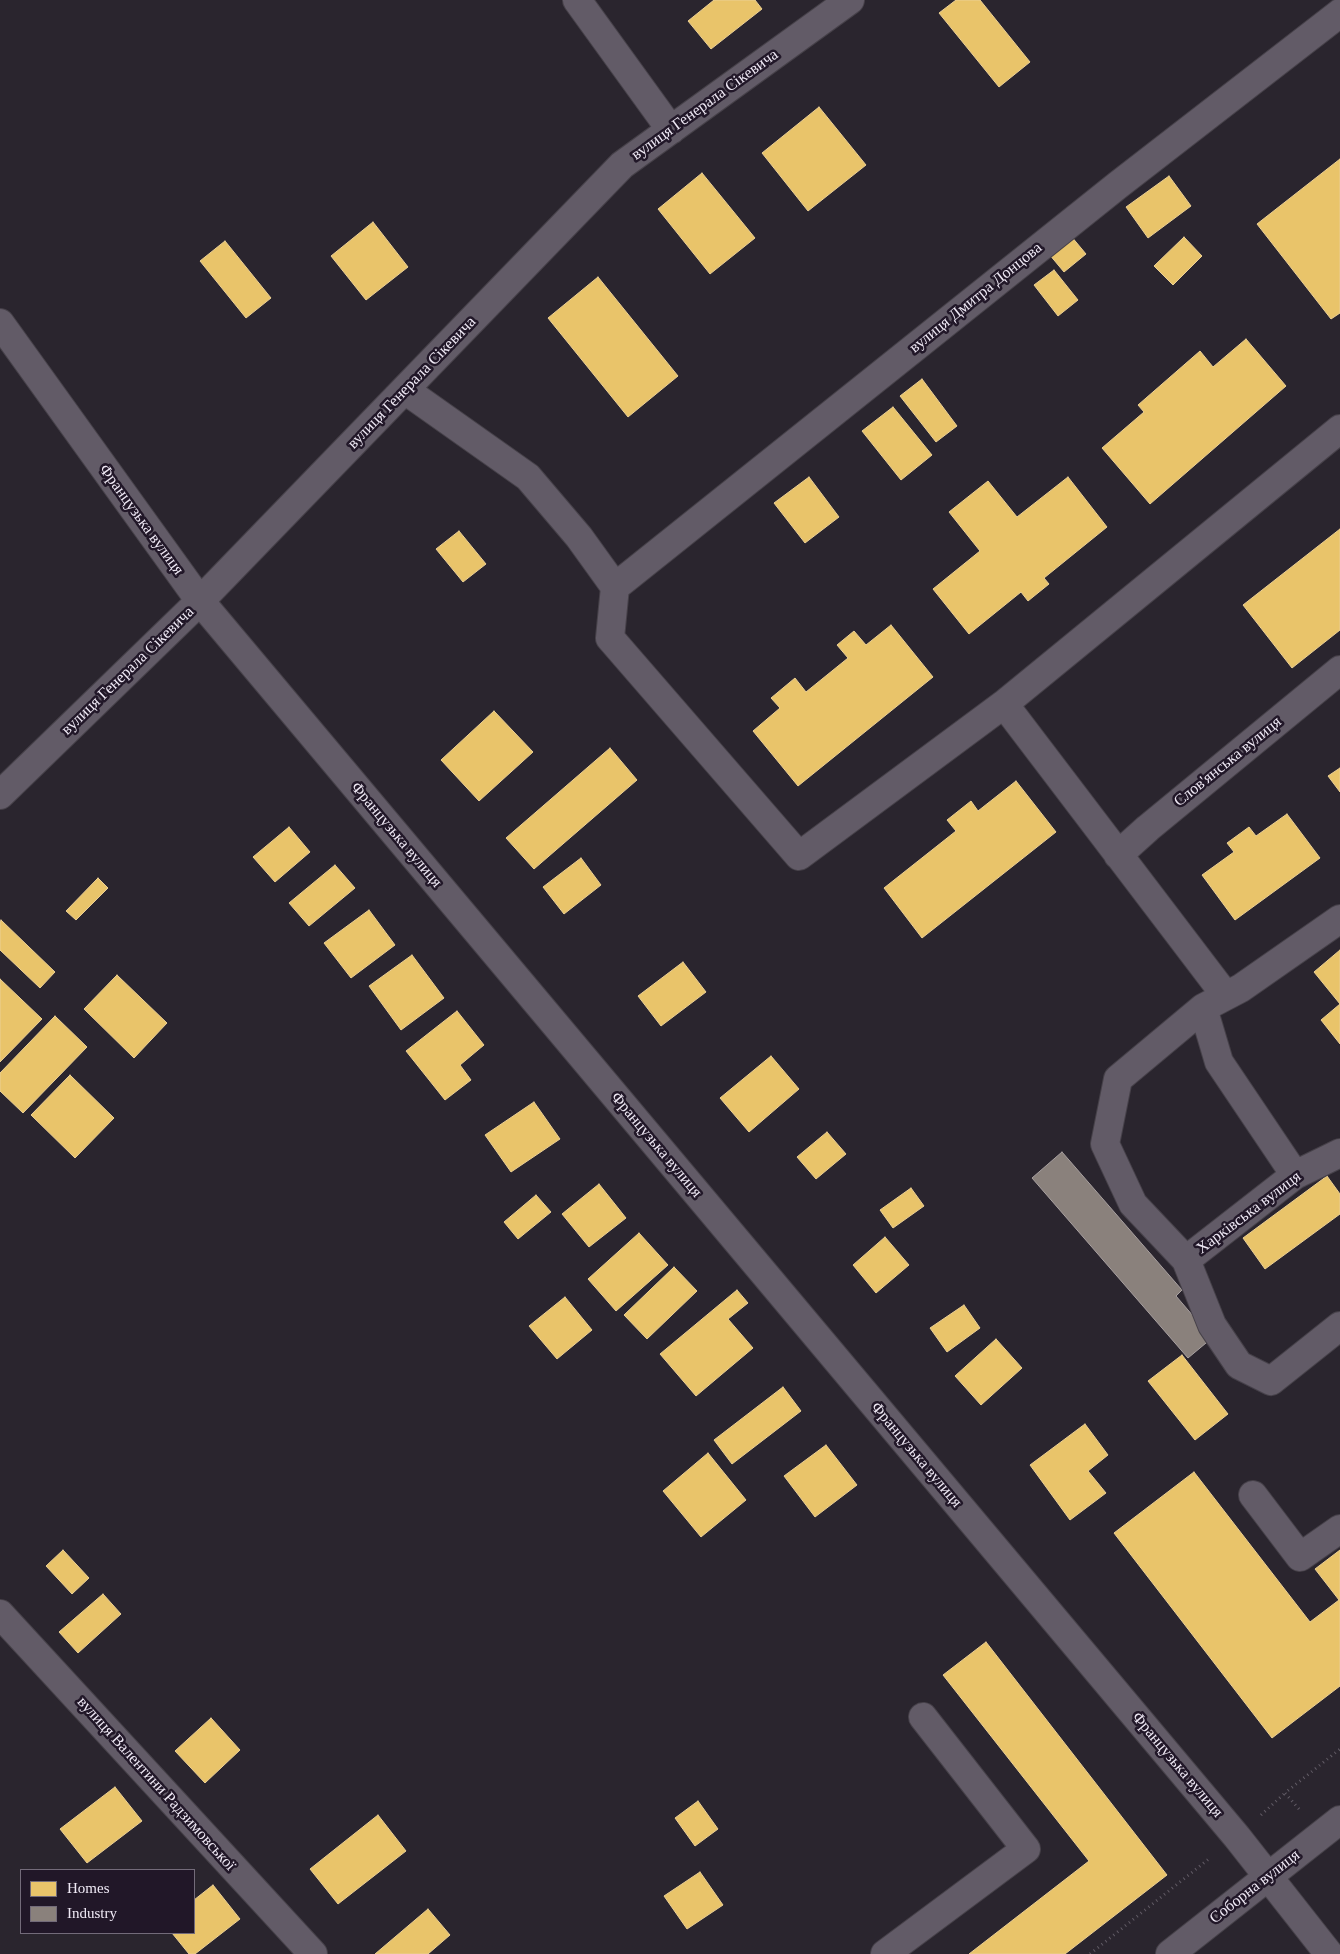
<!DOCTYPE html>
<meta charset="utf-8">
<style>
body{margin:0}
#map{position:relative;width:1340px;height:1954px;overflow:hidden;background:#2a252e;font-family:"Times New Roman",serif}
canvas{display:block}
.legend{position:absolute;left:20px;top:1869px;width:175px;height:65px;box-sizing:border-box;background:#211728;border:1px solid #736b7a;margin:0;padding:6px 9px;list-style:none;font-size:15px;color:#efe9f5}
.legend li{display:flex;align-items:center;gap:10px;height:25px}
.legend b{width:25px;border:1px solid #736b7a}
</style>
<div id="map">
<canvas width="1340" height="1954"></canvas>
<ul class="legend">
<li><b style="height:14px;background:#e9c46a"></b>Homes</li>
<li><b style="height:14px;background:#8a817c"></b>Industry</li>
</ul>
</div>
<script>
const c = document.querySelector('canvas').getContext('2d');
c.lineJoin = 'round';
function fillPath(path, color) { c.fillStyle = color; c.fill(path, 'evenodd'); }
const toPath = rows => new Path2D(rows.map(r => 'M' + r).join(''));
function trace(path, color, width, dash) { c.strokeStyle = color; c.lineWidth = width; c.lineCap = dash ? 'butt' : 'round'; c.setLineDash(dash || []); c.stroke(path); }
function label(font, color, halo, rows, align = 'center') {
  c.font = font + ' "Times New Roman",serif'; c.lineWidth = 5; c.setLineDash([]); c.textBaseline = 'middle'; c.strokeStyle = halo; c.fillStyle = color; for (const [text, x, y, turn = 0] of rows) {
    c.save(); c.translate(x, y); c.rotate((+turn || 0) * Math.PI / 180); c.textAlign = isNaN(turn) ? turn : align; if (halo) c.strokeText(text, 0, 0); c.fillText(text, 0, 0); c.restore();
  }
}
const homes = toPath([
 [714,0,755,0,762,9,711,49,688,21,714,0],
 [956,0,980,0,1030,62,999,87,939,13,956,0],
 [819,107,866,165,808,211,762,153,819,107],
 [1340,159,1340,313,1331,319,1257,224,1340,159],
 [702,173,755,238,710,274,658,209,702,173],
 [1169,176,1191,206,1148,238,1126,207,1169,176],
 [373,222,408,267,366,300,331,256,373,222],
 [1071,236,1086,254,1064,272,1049,254,1071,236],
 [1184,237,1202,256,1173,285,1154,266,1184,237],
 [225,241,271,298,246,318,200,261,225,241],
 [1054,270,1078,300,1058,316,1034,285,1054,270],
 [598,277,678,376,628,417,548,318,598,277],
 [1246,339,1286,386,1150,504,1102,448,1144,412,1138,405,1200,351,1213,367,1246,339],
 [922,379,957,426,936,442,900,396,922,379],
 [893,407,932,455,901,480,862,431,893,407],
 [809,477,839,517,805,543,774,503,809,477],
 [1068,477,1107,527,1044,578,1049,584,1028,601,1021,592,969,634,933,589,980,551,949,512,988,481,1017,517,1068,477],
 [1340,529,1340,630,1292,668,1243,605,1340,529],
 [459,531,486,564,463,582,436,549,459,531],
 [891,625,933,677,798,786,753,731,780,708,771,698,795,678,806,692,848,658,837,645,854,631,866,645,891,625],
 [494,711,533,752,479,801,441,760,494,711],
 [610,748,637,780,534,869,506,838,610,748],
 [1340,768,1340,792,1328,776,1340,768],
 [1016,781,1056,832,922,938,884,888,956,831,947,820,971,801,978,811,1016,781],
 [1287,814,1320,858,1235,920,1202,875,1234,852,1227,843,1249,827,1256,836,1287,814],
 [289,827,310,852,275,882,253,857,289,827],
 [581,858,601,885,564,914,543,887,581,858],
 [335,865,355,888,309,926,289,903,335,865],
 [98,878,108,888,76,920,66,911,98,878],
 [369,910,395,945,351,978,324,943,369,910],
 [1,920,55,972,40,988,0,950,0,922,1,920],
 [1340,950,1340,1004,1314,972,1340,950],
 [412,955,444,998,401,1030,369,986,412,955],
 [683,962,706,992,661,1026,638,996,683,962],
 [117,975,167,1023,134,1058,84,1009,117,975],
 [0,979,42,1019,0,1062,0,979],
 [1340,1004,1340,1044,1321,1020,1340,1004],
 [457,1011,484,1045,460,1065,471,1080,445,1100,406,1051,457,1011],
 [55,1016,87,1047,23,1113,0,1091,0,1073,55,1016],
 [771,1056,799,1089,749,1132,720,1098,771,1056],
 [70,1075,114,1118,75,1158,31,1115,70,1075],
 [534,1102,560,1139,511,1172,485,1135,534,1102],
 [827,1132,846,1154,816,1179,797,1157,827,1132],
 [1327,1176,1340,1194,1340,1214,1265,1269,1243,1238,1327,1176],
 [599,1184,626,1218,589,1247,562,1214,599,1184],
 [911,1188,924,1206,893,1228,880,1210,911,1188],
 [536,1195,551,1212,518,1239,504,1222,536,1195],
 [639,1233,668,1265,616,1311,588,1279,639,1233],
 [885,1237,909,1265,876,1293,853,1265,885,1237],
 [674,1267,697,1291,647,1339,624,1315,674,1267],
 [737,1290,748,1303,728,1319,753,1348,696,1396,660,1354,737,1290],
 [565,1297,592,1330,557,1359,529,1326,565,1297],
 [964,1305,980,1328,947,1352,930,1328,964,1305],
 [996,1339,1022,1368,981,1405,955,1376,996,1339],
 [1182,1355,1228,1414,1195,1440,1148,1381,1182,1355],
 [783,1387,801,1411,732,1464,714,1440,783,1387],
 [1085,1424,1108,1455,1088,1471,1106,1493,1070,1520,1030,1465,1085,1424],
 [826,1445,857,1485,815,1517,784,1476,826,1445],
 [708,1453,746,1500,701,1537,663,1491,708,1453],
 [1194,1472,1310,1622,1339,1600,1315,1569,1340,1550,1340,1686,1272,1738,1114,1533,1194,1472],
 [63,1550,89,1578,72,1594,46,1566,63,1550],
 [103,1594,121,1614,78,1653,59,1632,103,1594],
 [986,1642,1167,1875,1065,1954,969,1954,1089,1861,943,1675,986,1642],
 [211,1718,240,1750,205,1783,175,1751,211,1718],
 [115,1787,142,1821,87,1863,60,1829,115,1787],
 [698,1801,718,1829,695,1846,675,1818,698,1801],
 [378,1815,406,1851,338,1904,310,1869,378,1815],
 [700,1872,723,1905,687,1929,664,1896,700,1872],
 [213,1885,240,1919,195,1954,189,1954,172,1933,194,1933,194,1900,213,1885],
 [428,1909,450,1935,428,1954,375,1954,428,1909]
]);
fillPath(homes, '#e9c46a');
trace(homes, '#ebcf94', 1);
const industry = toPath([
 [1062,1152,1182,1290,1176,1296,1212,1338,1188,1358,1032,1178,1062,1152]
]);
fillPath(industry, '#8a817c');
trace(industry, '#a8a0a0', 1);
const minor = toPath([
 [577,0,671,130],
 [0,323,200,601,1237,1837,1329,1954],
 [405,390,528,477,579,537,615,587,610,638,799,856,1004,704,1226,996],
 [615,587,1118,185,1340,13],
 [1004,704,1340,429],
 [0,795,200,601,622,165,850,0],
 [1118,855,1148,828,1340,670],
 [1203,1008,1118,1079,1105,1144,1133,1204,1186,1260,1212,1325,1239,1365,1271,1381,1340,1326],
 [1295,1175,1219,1062,1203,1008,1241,988,1340,919],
 [1186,1260,1295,1175,1340,1153],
 [1253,1495,1300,1557,1340,1529],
 [0,1614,313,1954],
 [885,1954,1026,1849,923,1717],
 [1170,1954,1340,1820]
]);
trace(minor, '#464149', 30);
trace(toPath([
 [1299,1809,1285,1793,1340,1749],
 [1261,1815,1285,1793],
 [1090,1954,1210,1858]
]), '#625c66', 3, [1, 4]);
trace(minor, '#625b67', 28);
label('16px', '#efe9f5', '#211728', [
 ["вулиця Генерала Сікевича",705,105,-36],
 ["вулиця Дмитра Донцова",976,298,-39],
 ["вулиця Генерала Сікевича",412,383,-46],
 ["Французька вулиця",141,520,54],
 ["вулиця Генерала Сікевича",128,671,-44],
 ["Слов'янська вулиця",1228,762,-39],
 ["Французька вулиця",396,835,50],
 ["Французька вулиця",656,1145,50],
 ["Харківська вулиця",1249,1213,-37],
 ["Французька вулиця",916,1455,50],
 ["Французька вулиця",1177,1765,50],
 ["вулиця Валентини Радзимовської",156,1784,48],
 ["Соборна вулиця",1255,1887,-38]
]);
</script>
